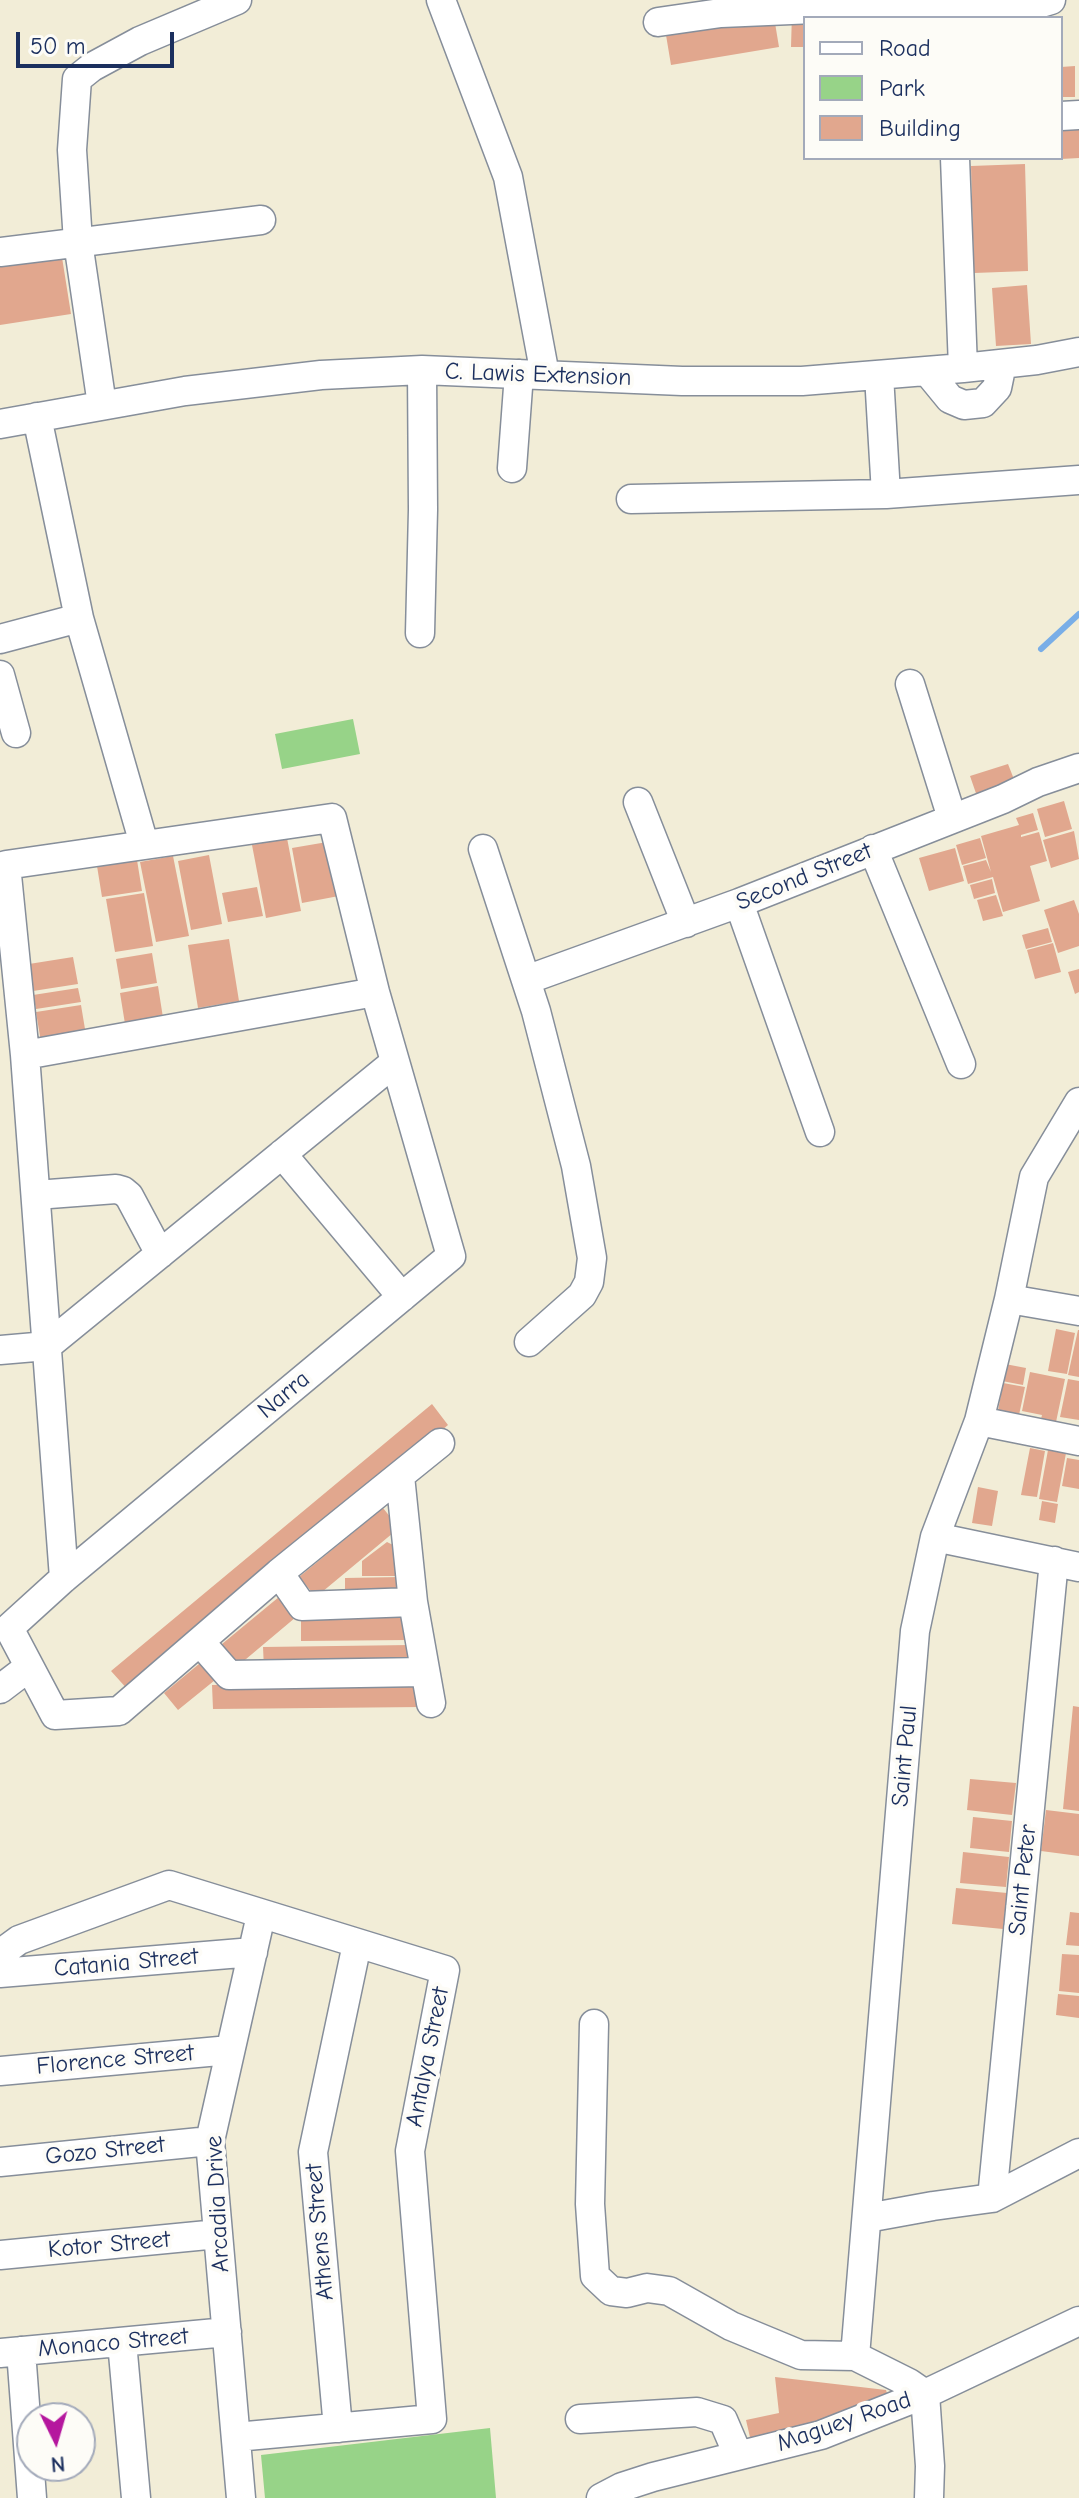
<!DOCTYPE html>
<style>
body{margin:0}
#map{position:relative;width:1079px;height:2498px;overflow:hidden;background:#f2edd7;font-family:"Comic Neue",sans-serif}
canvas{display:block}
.legend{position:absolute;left:803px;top:16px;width:260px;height:144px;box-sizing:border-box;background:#fdfcf7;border:2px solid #a3aaba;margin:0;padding:10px 14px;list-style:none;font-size:24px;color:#1b2f5e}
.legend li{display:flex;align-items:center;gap:16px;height:40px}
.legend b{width:40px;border:2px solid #a3aaba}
.north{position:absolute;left:16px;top:2402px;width:80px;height:80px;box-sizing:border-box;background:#fdfcf7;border:2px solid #a3aaba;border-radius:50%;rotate:175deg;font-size:22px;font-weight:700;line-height:32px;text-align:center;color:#1b2f5e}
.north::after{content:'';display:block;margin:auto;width:28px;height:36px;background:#b5179e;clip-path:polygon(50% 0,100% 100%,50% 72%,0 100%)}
.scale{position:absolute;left:16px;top:32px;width:158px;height:36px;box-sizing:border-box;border:4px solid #1b2f5e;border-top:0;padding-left:10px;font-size:24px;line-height:28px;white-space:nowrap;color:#1b2f5e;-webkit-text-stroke:6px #fdfcf7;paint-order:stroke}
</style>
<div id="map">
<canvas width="1079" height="2498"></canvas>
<ul class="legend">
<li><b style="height:10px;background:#fff"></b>Road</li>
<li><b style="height:22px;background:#97d388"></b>Park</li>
<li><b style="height:22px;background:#e1a78e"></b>Building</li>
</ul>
<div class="north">N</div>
<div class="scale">50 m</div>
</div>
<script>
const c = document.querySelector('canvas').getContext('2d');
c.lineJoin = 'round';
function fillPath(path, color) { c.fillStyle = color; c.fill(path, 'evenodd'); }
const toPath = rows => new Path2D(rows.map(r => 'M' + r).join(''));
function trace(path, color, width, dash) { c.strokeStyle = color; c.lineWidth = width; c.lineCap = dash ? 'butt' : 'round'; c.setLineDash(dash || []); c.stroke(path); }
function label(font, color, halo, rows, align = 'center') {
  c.font = font + ' "Comic Neue",sans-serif'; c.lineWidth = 8; c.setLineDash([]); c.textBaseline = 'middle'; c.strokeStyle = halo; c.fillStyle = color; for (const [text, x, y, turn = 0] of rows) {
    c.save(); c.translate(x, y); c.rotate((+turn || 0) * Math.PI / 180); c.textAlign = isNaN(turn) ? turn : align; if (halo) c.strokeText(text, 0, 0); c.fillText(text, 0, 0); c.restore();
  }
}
fillPath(toPath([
 [353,719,360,754,282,769,275,734],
 [490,2428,496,2498,265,2498,261,2455]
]), '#97d388');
trace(toPath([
 [1041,649,1079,614]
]), '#79aee7', 6);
fillPath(toPath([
 [792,13,805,18,805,47,791,47],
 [774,17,779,47,671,65,666,35],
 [1075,66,1075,97,1061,97,1061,67],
 [1061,127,1079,127,1079,158,1061,159],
 [1025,164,1028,271,974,273,971,166],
 [61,251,71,314,0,325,0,260],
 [1027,285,1031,344,996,346,992,288],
 [1008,764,1017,787,979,802,970,776],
 [1064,801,1072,829,1045,837,1037,809],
 [1033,813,1038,830,1021,835,1021,837,1039,832,1047,861,1030,866,1040,901,1003,912,993,877,968,884,963,866,986,860,991,872,981,836,1019,825,1016,818],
 [1074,831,1079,859,1051,868,1043,840],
 [287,838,301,911,266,918,252,845],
 [980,838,986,858,962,865,956,845],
 [333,841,344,895,302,903,292,848],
 [955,848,964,881,929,891,919,858],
 [209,855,222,924,191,930,178,861],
 [173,856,189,936,156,942,140,862],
 [137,860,142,891,102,897,97,866],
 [992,879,995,893,974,899,970,885],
 [257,887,263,916,228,922,222,893],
 [144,893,153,946,115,952,106,899],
 [996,895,1003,916,983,921,977,900],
 [1074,900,1079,914,1079,946,1058,953,1044,910],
 [1048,928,1052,942,1026,949,1022,935],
 [229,939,239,1001,198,1008,188,945],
 [1053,943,1061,972,1035,979,1027,950],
 [152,953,157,983,121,989,116,959],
 [73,957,78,984,33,991,29,964],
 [1079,969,1079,992,1075,994,1068,972],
 [158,986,164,1024,126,1030,120,993],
 [78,988,81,1002,36,1009,33,995],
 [81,1005,86,1035,41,1042,36,1012],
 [1056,1329,1075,1333,1067,1374,1048,1371],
 [1078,1330,1079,1330,1079,1377,1068,1375],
 [1005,1364,1026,1368,1023,1385,1002,1381],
 [1030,1372,1065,1379,1056,1422,1041,1419,1042,1415,1022,1411],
 [1068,1379,1079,1381,1079,1420,1060,1417],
 [1003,1383,1025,1387,1019,1415,998,1411],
 [432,1404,448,1425,129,1691,111,1671],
 [1030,1448,1045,1451,1037,1497,1021,1495],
 [1048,1450,1066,1453,1057,1502,1039,1499],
 [1067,1458,1079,1460,1079,1489,1062,1486],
 [978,1487,998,1491,992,1526,972,1523],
 [1042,1501,1058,1504,1055,1523,1039,1520],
 [383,1508,399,1528,316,1597,299,1577],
 [387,1542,399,1548,399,1576,362,1576,362,1561],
 [401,1577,402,1599,345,1600,345,1578],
 [285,1592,302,1612,233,1670,216,1649],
 [407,1617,407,1640,301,1641,301,1619],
 [410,1645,410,1667,264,1669,263,1647],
 [205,1659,220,1676,178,1710,164,1693],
 [422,1682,422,1707,213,1709,212,1685],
 [1073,1706,1079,1707,1079,1811,1063,1809],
 [970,1779,1016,1783,1012,1815,967,1810],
 [1046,1810,1079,1814,1079,1856,1041,1851],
 [973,1817,1012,1821,1009,1852,970,1848],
 [963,1852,1009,1857,1006,1887,960,1883],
 [956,1888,1007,1893,1003,1929,952,1924],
 [1070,1912,1079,1913,1079,1946,1066,1945],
 [1062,1954,1079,1955,1079,1993,1059,1991],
 [1058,1994,1079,1996,1079,2018,1056,2015],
 [775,2377,886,2390,891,2407,752,2446,746,2420,779,2413]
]), '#e1a78e');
const minor = toPath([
 [441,0,508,177,545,375],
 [658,22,721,13,838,8,1021,9,1051,0],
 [1061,116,1079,115],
 [955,158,963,368],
 [0,252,261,220],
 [927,371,950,399,964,405,983,403,997,388,1002,364],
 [879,375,886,494],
 [102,405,78,242,72,150,77,79,92,67,140,41,237,0],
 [37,417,79,618,144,844],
 [0,424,185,391,321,375,422,370,682,381,802,381,963,368,1037,360,1079,352],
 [512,468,519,374],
 [631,499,886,494,1079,480],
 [420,633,423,510,422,370],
 [0,639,79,618],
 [0,675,16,733],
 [910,684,952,818],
 [638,802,686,923],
 [483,849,536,1011,576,1166,592,1258,589,1282,582,1295,529,1342],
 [873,849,961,1064],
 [739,903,820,1132],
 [526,980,739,903,1003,799,1038,782,1079,768],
 [25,1055,375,992],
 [282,1154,402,1297],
 [36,1195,116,1189,123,1191,129,1196,160,1254],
 [1009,1299,1079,1311],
 [0,1350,47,1346,395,1062],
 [979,1421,1079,1441],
 [400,1476,413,1602,431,1703],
 [935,1537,1079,1567],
 [279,1573,302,1606,413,1602],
 [64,1578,25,1055,6,865,332,818,375,992,451,1256,64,1578,9,1628,55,1715,119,1711,279,1573,440,1443],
 [201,1643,229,1675,425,1672],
 [0,1689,29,1667],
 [0,1954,19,1940,169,1885,445,1970,410,2151,432,2419,236,2437],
 [0,1973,253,1952],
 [594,2024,590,2204,595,2276,611,2291,627,2293,647,2288,669,2291,731,2326,801,2355,855,2356],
 [0,2071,230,2050],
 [0,2162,210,2141],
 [992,2198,1054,1561],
 [867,2218,933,2206,992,2198,1079,2153],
 [0,2255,218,2234],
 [122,2342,136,2498],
 [21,2351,32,2498],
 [0,2353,227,2332],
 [580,2419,697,2412,723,2420,738,2455],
 [338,2428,313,2152,357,1944],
 [241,2498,210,2141,261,1915],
 [601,2498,622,2487,653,2477,821,2435,925,2394,1079,2321],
 [929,2498,930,2466,925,2394,909,2383,855,2356,915,1631,935,1537,979,1421,1009,1299,1034,1177,1079,1102]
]);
trace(minor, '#868e9a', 31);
trace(minor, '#fff', 28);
label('24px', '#1b2f5e', '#fdfcf7', [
 ["C. Lawis Extension",538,375,2],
 ["Second Street",804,877,-22],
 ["Narra",284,1395,-40],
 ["Saint Paul",905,1756,-85],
 ["Saint Peter",1023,1880,-84],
 ["Catania Street",126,1963,-5],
 ["Antalya Street",428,2057,-79],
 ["Florence Street",115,2060,-5],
 ["Gozo Street",105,2151,-6],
 ["Arcadia Drive",218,2204,-93],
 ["Athens Street",320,2232,-95],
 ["Kotor Street",109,2245,-5],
 ["Monaco Street",113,2343,-5],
 ["Maguey Road",844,2422,-19]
]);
</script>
